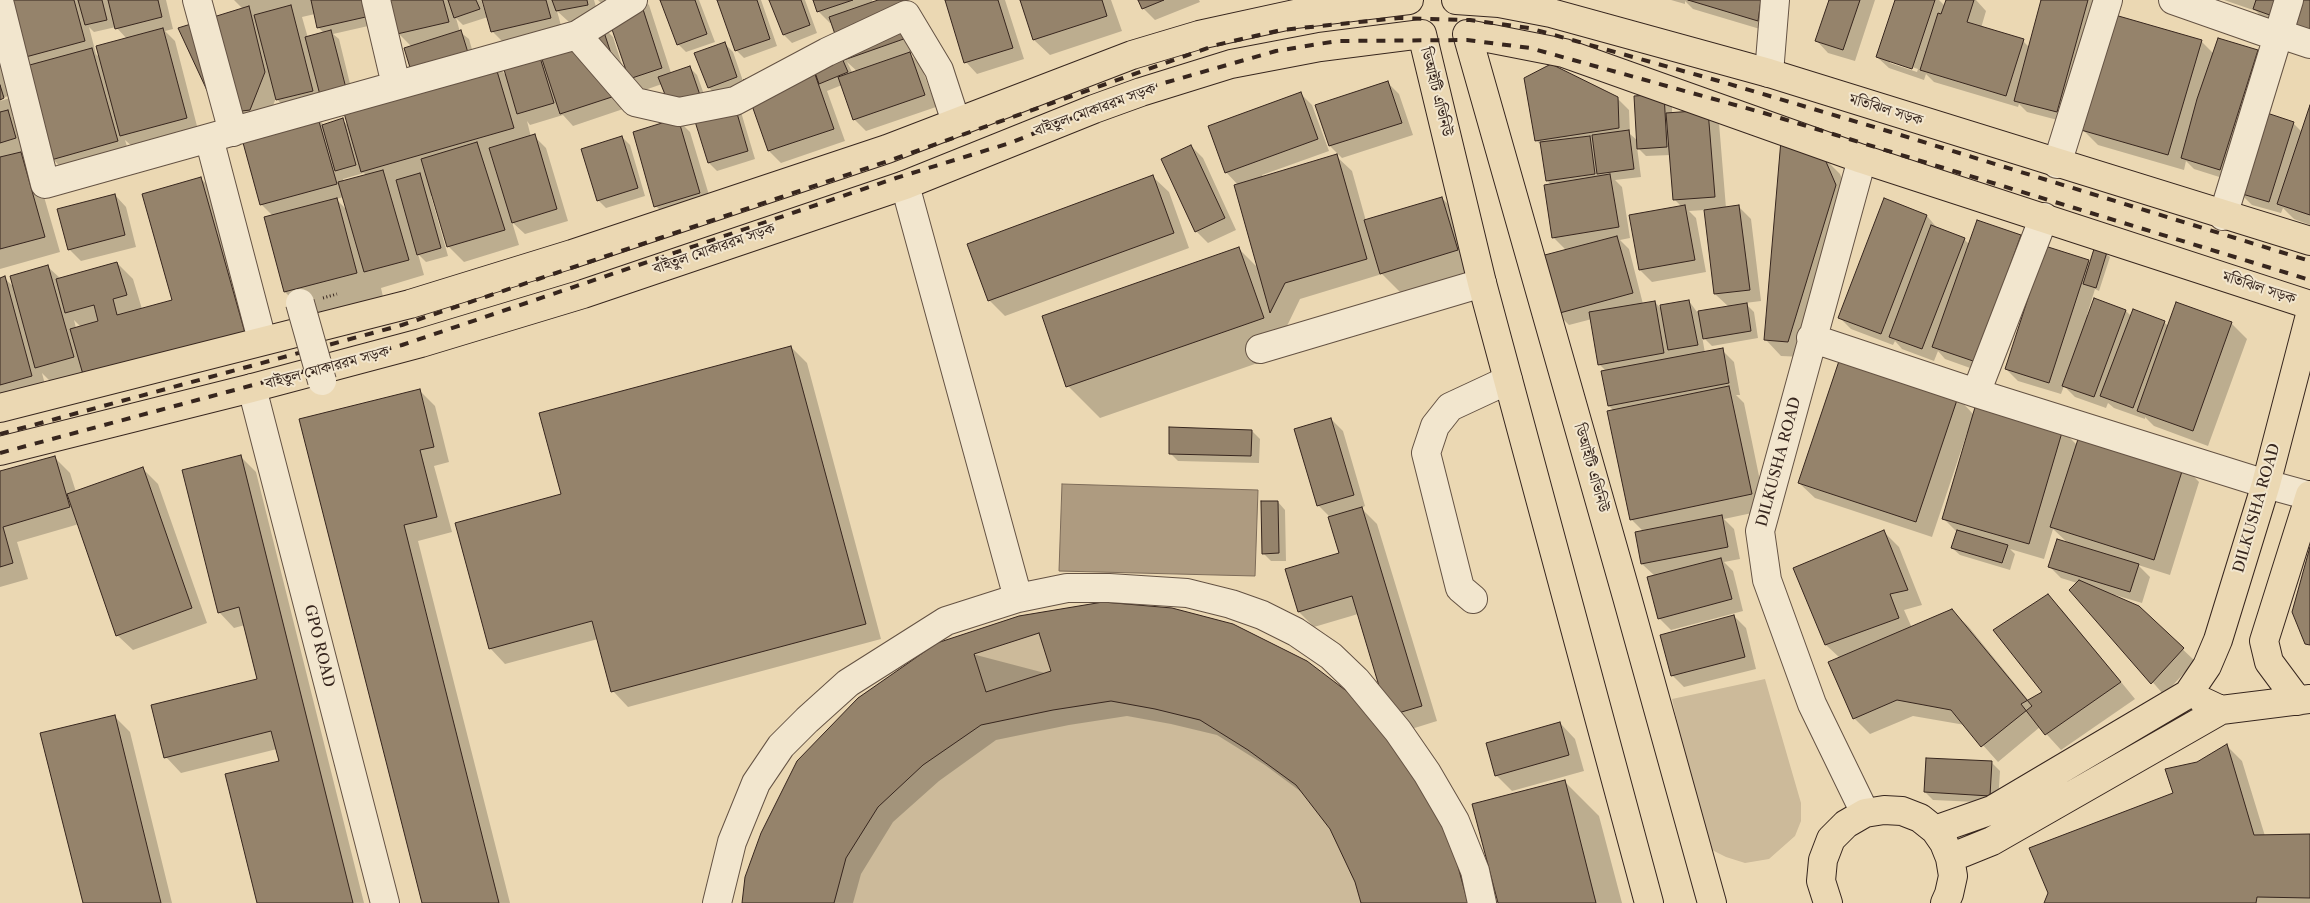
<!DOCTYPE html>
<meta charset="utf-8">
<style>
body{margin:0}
canvas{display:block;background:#ebd8b3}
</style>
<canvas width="2310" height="903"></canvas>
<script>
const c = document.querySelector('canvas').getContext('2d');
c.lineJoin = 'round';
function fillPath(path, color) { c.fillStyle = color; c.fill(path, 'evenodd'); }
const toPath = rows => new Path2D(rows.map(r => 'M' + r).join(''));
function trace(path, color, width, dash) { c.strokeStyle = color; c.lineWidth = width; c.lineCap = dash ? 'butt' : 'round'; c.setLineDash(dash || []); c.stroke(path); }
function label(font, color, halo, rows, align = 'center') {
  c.font = font + ' "Libre Caslon Text","Noto Serif Bengali",serif'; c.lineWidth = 4; c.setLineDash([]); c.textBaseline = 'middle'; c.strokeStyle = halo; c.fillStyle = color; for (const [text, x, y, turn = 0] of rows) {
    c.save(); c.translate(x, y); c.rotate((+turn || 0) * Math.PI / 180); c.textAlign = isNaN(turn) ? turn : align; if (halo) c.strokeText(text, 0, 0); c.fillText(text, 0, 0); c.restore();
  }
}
fillPath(toPath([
 [1103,602,1172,608,1233,624,1307,661,1449,834,1468,903,742,903,761,833,797,761,858,698,937,643,1019,616],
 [1765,679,1801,803,1801,821,1795,836,1769,859,1745,863,1726,857,1712,850,1703,839,1672,699]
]), '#ccba9a');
const water = toPath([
 [1062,484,1258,490,1255,576,1059,571,1062,484]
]);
fillPath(water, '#ae9b80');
trace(water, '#7e6c59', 1);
fillPath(toPath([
 [8,0,166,0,173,29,165,31,175,41,198,130,133,147,125,140,129,153,64,171,53,159,32,66,23,57],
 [89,27,94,32,116,27,127,39,100,58,96,54],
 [234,0,371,0,377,24,333,34,339,39,354,100,289,112,276,98,265,126,234,129,243,9],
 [315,14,319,28,324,33,308,38,302,17],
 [391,0,481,0,485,12,487,11,484,0,594,0,599,17,569,22,557,11,562,29,504,43,492,31,488,17,463,25,456,18,460,32,469,39,476,63,412,47,398,33],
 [598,0,644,0,649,5,671,73,689,67,697,75,709,108,662,84,642,91,630,79,606,8],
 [662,0,699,0,715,42,686,52,678,44],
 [718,0,761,0,777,46,744,58,736,50],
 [771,0,805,0,817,33,792,43,784,35],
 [814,0,872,0,873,3,882,0,906,0,912,6,926,47,909,53,921,66,936,107,866,131,854,119,842,85,827,91,845,141,781,163,769,151,746,84,717,95,709,88,725,44,733,52,743,81,808,59,844,57,832,23,830,23,818,11],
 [847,62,858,72,853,74],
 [946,0,1005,0,1024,59,977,74,966,62],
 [1021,0,1111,0,1122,31,1050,55,1034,40],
 [1140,0,1199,0,1200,2,1155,20,1143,8],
 [1671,0,1774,0,1770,32,1693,9,1685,1,1685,4],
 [1830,0,1875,0,1855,61,1828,53,1817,41],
 [1896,0,1939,0,1945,6,1947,0,1976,0,1986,11,1981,28,2023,41,2029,47,2042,0,2100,0,2069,123,2027,112,2019,104,2018,107,1934,82,1926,74,1924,80,1889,68,1877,57],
 [1890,60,1918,69,1917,72,1890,63],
 [2224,0,2299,0,2266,21,2256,11],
 [601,25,613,37,635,105,573,126,563,115,530,125,527,121,531,137,534,136,546,148,568,221,525,234,512,222,519,245,464,262,448,246,433,195,431,196,448,256,426,262,418,254,424,275,381,288,384,301,313,320,285,292,265,218,273,216,261,204,318,119,324,125,342,120,350,127,494,63,507,76],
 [364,173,367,176,344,182,343,179],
 [344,197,348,211,336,199],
 [2201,41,2214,54,2257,51,2269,63,2232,181,2194,169,2186,161,2184,170,2098,145,2082,129],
 [0,48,19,114,12,116,20,124,27,150,20,152,36,169,60,252,0,269,0,101,10,98,9,96,0,98],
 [1387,82,1399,94,1413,135,1342,158,1330,146,1317,105],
 [1300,93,1312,105,1329,151,1262,175,1263,177,1336,156,1352,171,1366,221,1442,198,1477,234,1493,286,1416,308,1382,274,1300,299,1287,326,1295,350,1100,418,1068,386,1238,248,1259,269,1238,185,1226,172],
 [1635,97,1672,103,1672,114,1708,111,1719,123,1726,208,1739,207,1751,219,1761,301,1745,303,1754,312,1758,338,1712,346,1702,336,1705,353,1722,350,1734,362,1740,395,1736,395,1744,403,1766,510,1724,519,1734,529,1740,559,1724,562,1733,571,1743,611,1671,630,1659,618,1655,576,1642,564,1637,533,1644,532,1631,519,1614,411,1609,406,1602,372,1607,372,1599,364,1592,319,1569,325,1557,313,1566,250,1553,237,1551,185,1547,180,1542,146,1536,140,1617,98,1629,110,1630,134,1638,141],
 [1637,147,1646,156,1671,155,1674,199,1682,207,1640,270,1652,282,1706,272,1696,218,1689,211,1705,210,1715,294,1729,307,1697,312,1689,301,1662,310,1655,302,1643,304,1629,249,1620,240,1630,238,1622,187,1615,180,1641,177],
 [2310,109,2310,225,2294,219,2283,208,2281,213,2252,205,2240,193,2293,123,2302,132],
 [741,112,755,159,717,171,709,163,695,116],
 [678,120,690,132,712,205,668,218,656,206],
 [622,137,630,145,645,196,606,208,598,200],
 [1191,146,1203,158,1236,230,1208,243,1196,231],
 [1824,158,1840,174,1851,202,1803,357,1781,356,1766,340],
 [1153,177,1169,192,1189,248,1005,316,989,300],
 [201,179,217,194,260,348,52,383,42,373,47,392,0,405,0,279,4,278,14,287,48,267,61,279,117,263,133,279,142,309,173,300],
 [74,320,81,327,76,328],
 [115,195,126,207,136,247,81,261,69,249],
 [1927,216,1938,229,1964,239,1970,245,2020,236,2032,248,1987,374,1945,359,1938,351,1934,361,1902,349,1895,341,1893,345,1851,329,1839,317],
 [2046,247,2091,263,2106,254,2110,257,2099,291,2095,289,2087,315,2089,316,2095,300,2126,311,2131,316,2164,322,2169,327,2231,323,2247,339,2208,446,2154,426,2145,417,2145,419,2114,408,2108,403,2106,408,2075,397,2064,386,2061,394,2018,381,2006,369],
 [791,347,807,363,881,639,628,707,613,691,598,639,505,664,490,648,562,495],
 [419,390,435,406,449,462,434,466,452,532,418,541,510,903,423,903,301,420],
 [1958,398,1974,415,2062,430,2077,445,2184,466,2199,482,2170,575,2138,565,2150,577,2142,603,2115,595,2114,596,2138,607,2195,661,2164,695,2071,590,2077,583,2061,578,2049,566,2068,543,2053,529,2044,559,2010,549,2015,554,2010,570,1960,555,1952,548,1957,532,1944,519,1969,434,1967,433,1932,537,1815,498,1799,483],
 [1331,419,1343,431,1365,506,1361,508,1377,524,1437,721,1405,731,1358,614,1314,627,1299,612,1340,554,1331,518,1318,505],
 [1252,431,1260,439,1259,463,1178,461,1170,453],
 [240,456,256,472,364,903,259,903,280,762,277,749,181,773,166,757,259,679,245,625,234,628,219,612],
 [54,457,70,473,76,492,142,468,158,484,207,623,133,650,117,635,79,524,17,542,28,579,0,587,0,473],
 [1278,502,1285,510,1286,561,1271,561,1263,553],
 [1884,532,1899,547,1922,605,1904,610,1912,628,1952,611,1968,626,2029,701,2044,692,2048,596,2063,611,2135,699,2061,750,2040,727,1998,762,1965,725,1913,716,1870,734,1854,718,1840,658,1826,645],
 [1734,616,1746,628,1756,669,1684,687,1672,675],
 [938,645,1415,770,1479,903,1363,903,1357,882,1331,829,1304,794,1265,765,1217,735,1171,724,1127,716,1069,725,996,740,939,781,893,822,861,874,853,903,744,903],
 [114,716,130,732,172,903,84,903],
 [1560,723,1575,739,1584,771,1512,791,1496,775],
 [2227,746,2242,761,2265,836,2310,835,2310,903,2045,903,2175,794,2198,764],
 [1927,759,1992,763,2000,771,1998,803,1933,800,1925,792],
 [1564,781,1599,816,1622,903,1499,903]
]), '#0003');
const building = toPath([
 [6,0,74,0,85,41,22,58,6,0],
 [78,0,102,0,107,20,85,25,78,0],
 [108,0,158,0,162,17,115,29,108,0],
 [311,0,366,0,370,16,317,28,311,0],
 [390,0,443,0,449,22,397,34,390,0],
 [448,0,476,0,480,9,454,18,448,0],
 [482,0,546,0,551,18,491,32,482,0],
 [552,0,587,0,588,5,556,11,552,0],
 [640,0,662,68,629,79,603,3,640,0],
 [660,0,695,0,707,34,677,45,660,0],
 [717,0,757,0,770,39,735,51,717,0],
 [769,0,801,0,810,25,783,35,769,0],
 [813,0,853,0,817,12,813,0],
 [878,0,903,0,915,35,844,60,829,17,878,0],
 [945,0,998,0,1013,48,964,63,945,0],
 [1020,0,1102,0,1107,16,1033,40,1020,0],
 [1138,0,1164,0,1142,9,1138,0],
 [1688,0,1761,0,1758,21,1688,0],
 [1829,0,1860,0,1843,50,1815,41,1829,0],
 [1895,0,1935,0,1912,69,1876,57,1895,0],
 [1946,0,1974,0,1967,22,2024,39,2006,96,1920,70,1938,13,1941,14,1946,0],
 [2041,0,2088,0,2057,112,2014,101,2041,0],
 [2256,0,2284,0,2278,18,2253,9,2256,0],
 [2301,0,2310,0,2310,33,2292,26,2301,0],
 [291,5,313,91,276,100,254,15,291,5],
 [249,6,265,72,250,110,218,114,178,28,249,6],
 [2115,15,2202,40,2168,155,2081,130,2115,15],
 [601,23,624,93,560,114,537,44,601,23],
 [163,28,187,118,120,136,96,46,163,28],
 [331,30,347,92,321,99,305,37,331,30],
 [461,30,469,56,412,74,404,48,461,30],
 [534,38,554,103,517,114,498,49,534,38],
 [2218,38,2258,50,2220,170,2181,158,2197,99,2218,38],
 [725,42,737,77,708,88,694,53,725,42],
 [92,48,118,141,51,160,26,66,92,48],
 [838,49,848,72,819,84,811,61,838,49],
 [910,52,925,95,853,120,838,77,910,52],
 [809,57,834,129,768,151,743,80,809,57],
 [494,61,514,128,361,172,342,106,494,61],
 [1551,64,1618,97,1619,128,1535,141,1524,78,1551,64],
 [690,66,702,101,672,112,658,77,690,66],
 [1388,81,1402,123,1329,146,1315,105,1388,81],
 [0,85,4,98,0,100,0,85],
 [1301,92,1318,139,1225,173,1208,126,1301,92],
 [1664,94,1667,147,1637,149,1634,96,1664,94],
 [734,103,748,151,708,163,693,115,734,103],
 [2310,105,2310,215,2277,204,2310,105],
 [8,110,16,138,0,143,0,112,8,110],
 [1708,110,1715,197,1673,200,1666,113,1708,110],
 [2264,112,2294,122,2269,202,2239,193,2264,112],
 [318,118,337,184,260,205,242,139,318,118],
 [343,118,356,165,335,171,322,125,343,118],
 [678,118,700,193,654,207,633,132,678,118],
 [1629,130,1634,169,1597,174,1592,135,1629,130],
 [535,134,557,209,512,223,489,148,535,134],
 [622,136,638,188,597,201,581,149,622,136],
 [1590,136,1595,174,1546,181,1540,142,1590,136],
 [1781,140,1824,157,1836,185,1788,342,1764,340,1781,140],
 [477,142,505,230,447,247,421,159,477,142],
 [1191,145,1225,218,1195,232,1161,159,1191,145],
 [21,152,45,237,0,249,0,157,21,152],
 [1337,154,1367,259,1285,283,1270,313,1234,185,1337,154],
 [383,170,409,260,364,272,338,182,383,170],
 [420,173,441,248,417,255,396,180,420,173],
 [1610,174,1619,227,1552,238,1544,185,1610,174],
 [1153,175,1174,233,988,301,967,244,1153,175],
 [201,177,245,333,84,378,70,329,98,321,94,305,65,313,56,279,117,262,127,295,113,299,117,315,172,300,142,194,201,177],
 [115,194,125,235,68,250,57,209,115,194],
 [1442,197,1458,250,1380,274,1364,220,1442,197],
 [337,198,357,273,284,292,264,217,337,198],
 [1884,198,1927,215,1881,334,1838,318,1884,198],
 [1685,205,1695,260,1639,270,1629,215,1685,205],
 [1739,205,1750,290,1714,294,1704,210,1739,205],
 [1977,220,2021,235,1976,362,1932,347,1977,220],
 [1931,225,1965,238,1922,349,1889,337,1931,225],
 [1617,236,1633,293,1556,314,1541,256,1617,236],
 [2045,246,2089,260,2049,383,2005,369,2045,246],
 [1239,247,1264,318,1066,387,1042,316,1239,247],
 [2094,249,2107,252,2096,288,2083,284,2094,249],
 [48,265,74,357,35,368,10,276,48,265],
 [5,276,32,376,0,385,0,278,5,276],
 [2094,298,2126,310,2094,397,2062,386,2094,298],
 [1689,300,1698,345,1668,350,1660,305,1689,300],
 [1655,301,1664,353,1598,365,1589,312,1655,301],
 [2176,302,2232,322,2193,431,2137,411,2176,302],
 [1747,303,1751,331,1703,339,1698,311,1747,303],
 [2133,309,2165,321,2133,408,2100,396,2133,309],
 [791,346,866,624,611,692,592,621,489,649,455,523,561,494,539,413,791,346],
 [1723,348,1729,383,1608,406,1601,371,1723,348],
 [1840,358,1958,397,1916,522,1798,483,1840,358],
 [1729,386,1752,494,1630,520,1607,411,1729,386],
 [420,389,434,447,420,450,437,517,404,525,499,903,422,903,299,419,420,389],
 [1976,404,2063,429,2029,544,1942,519,1976,404],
 [1331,418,1354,495,1317,506,1294,429,1331,418],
 [1169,427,1252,430,1251,456,1169,454,1169,427],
 [2080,433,2184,465,2154,560,2050,527,2080,433],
 [241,455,353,903,257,903,225,774,279,761,271,731,164,758,151,705,257,679,239,607,218,613,182,470,241,455],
 [55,456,70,507,3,527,13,563,0,567,0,471,55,456],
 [143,467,192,608,116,636,67,494,143,467],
 [1261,501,1278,501,1279,553,1262,554,1261,501],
 [1362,507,1422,706,1388,716,1352,596,1298,612,1285,569,1339,553,1328,517,1362,507],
 [1722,515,1728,547,1641,564,1635,532,1722,515],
 [1884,530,1908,590,1890,594,1899,618,1825,645,1793,568,1884,530],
 [1957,530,2008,545,2002,563,1951,548,1957,530],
 [2057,539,2139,564,2130,592,2048,567,2057,539],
 [2310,547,2310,645,2305,644,2292,612,2310,547],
 [1721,558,1732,599,1658,619,1647,577,1721,558],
 [2079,580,2139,606,2184,648,2151,684,2069,590,2079,580],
 [2048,594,2121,682,2045,735,2021,704,2042,692,1993,630,2048,594],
 [1103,602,1172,608,1233,624,1307,661,1361,702,1400,752,1449,834,1468,903,1361,903,1355,882,1330,829,1296,785,1248,750,1200,720,1155,709,1111,701,1053,710,981,725,923,765,878,807,846,858,834,903,742,903,745,877,761,833,797,761,858,698,937,643,1019,616,1103,602],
 [1952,609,2032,706,1981,747,1951,710,1897,700,1853,719,1828,662,1952,609],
 [1734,615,1745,657,1671,676,1660,635,1734,615],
 [1039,633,1051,671,986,692,974,654,1039,633],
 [115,715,161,903,83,903,40,733,115,715],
 [1560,722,1569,755,1495,776,1486,743,1560,722],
 [2227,744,2254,835,2310,834,2310,898,2257,897,2256,903,2044,903,2048,893,2029,848,2173,793,2165,769,2197,762,2227,744],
 [1926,758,1992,761,1990,796,1924,792,1926,758],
 [1565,780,1596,903,1498,903,1472,804,1565,780]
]);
fillPath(building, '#95836b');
trace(building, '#37261e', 1);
const minor = toPath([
 [197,0,233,132],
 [376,0,396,85],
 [2173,0,2270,34,2277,33,2310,44],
 [0,5,45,184,577,35,633,0],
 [577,35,635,102,679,112,735,101,827,52,906,15,939,70,956,122],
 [1769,73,1775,0],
 [209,138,262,340],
 [1862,159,1760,531,1767,580,1812,704,1865,813],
 [2057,164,2108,0],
 [905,185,1018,598],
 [2223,216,2289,0],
 [1811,338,1976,393,2266,484,2310,496],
 [1260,349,1482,283],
 [252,388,385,903],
 [1976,393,2044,217],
 [1473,599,1460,588,1426,453,1435,426,1450,407,1508,380],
 [717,903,732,842,756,783,781,746,807,720,848,683,946,621,1018,598,1067,588,1109,588,1187,593,1231,604,1262,615,1296,632,1331,656,1356,680,1398,731,1427,773,1455,821,1475,871,1482,903]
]);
const major = toPath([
 [1456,0,1499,3,1551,13,1769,73,2310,241],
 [0,408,410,304,572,254,887,149,1132,55,1199,35,1295,14,1409,0],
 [0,451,252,388,421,343,583,294,905,185,1094,109,1141,92,1231,64,1320,47,1422,34,1482,283,1649,903],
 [2298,701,2269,662,2264,641,2310,495],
 [2204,702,2221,710,2310,699],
 [1935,830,1992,810,2188,694,2207,666,2218,640,2266,484,2310,315],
 [1950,858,1992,841,2221,710],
 [1712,903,1627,597,1467,34,1564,53,1862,159,2310,305],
 [1828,903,1821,881,1823,860,1831,839,1846,824,1865,813,1884,810,1902,811,1920,818,1935,830,1944,843,1950,858,1953,876,1949,894,1945,903]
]);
trace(minor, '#645243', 30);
trace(major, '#37261e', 30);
trace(toPath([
 [323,298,337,294]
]), '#37261e', 3, [1, 2.5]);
trace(minor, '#f2e6ce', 28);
trace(major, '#ebd8b3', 28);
trace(toPath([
 [0,434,402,325,891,160,1216,45,1281,30,1399,18,1470,20,1529,28,1719,81,1891,132,2310,261],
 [0,453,402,345,896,178,1010,143,1150,87,1276,51,1337,41,1467,40,1530,48,1764,113,2310,280]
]), '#37261e', 4, [9, 9]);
const minorBridge = toPath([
 [300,303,322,381]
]);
trace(minorBridge, '#645243', 30, []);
trace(minorBridge, '#f2e6ce', 28);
label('15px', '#37261e', '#f2e6ce', [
 ["ডিআইটি এভিনিউ",1436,92,76],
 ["বাইতুল মোকাররম সড়ক",1095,110,-20],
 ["মতিঝিল সড়ক",1886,110,17],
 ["বাইতুল মোকাররম সড়ক",714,249,-19],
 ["মতিঝিল সড়ক",2259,288,18],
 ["বাইতুল মোকাররম সড়ক",327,368,-15],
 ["DILKUSHA ROAD",1779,462,-75],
 ["ডিআইটি এভিনিউ",1591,468,74],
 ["DILKUSHA ROAD",2257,508,-74],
 ["GPO ROAD",319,646,76]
]);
</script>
